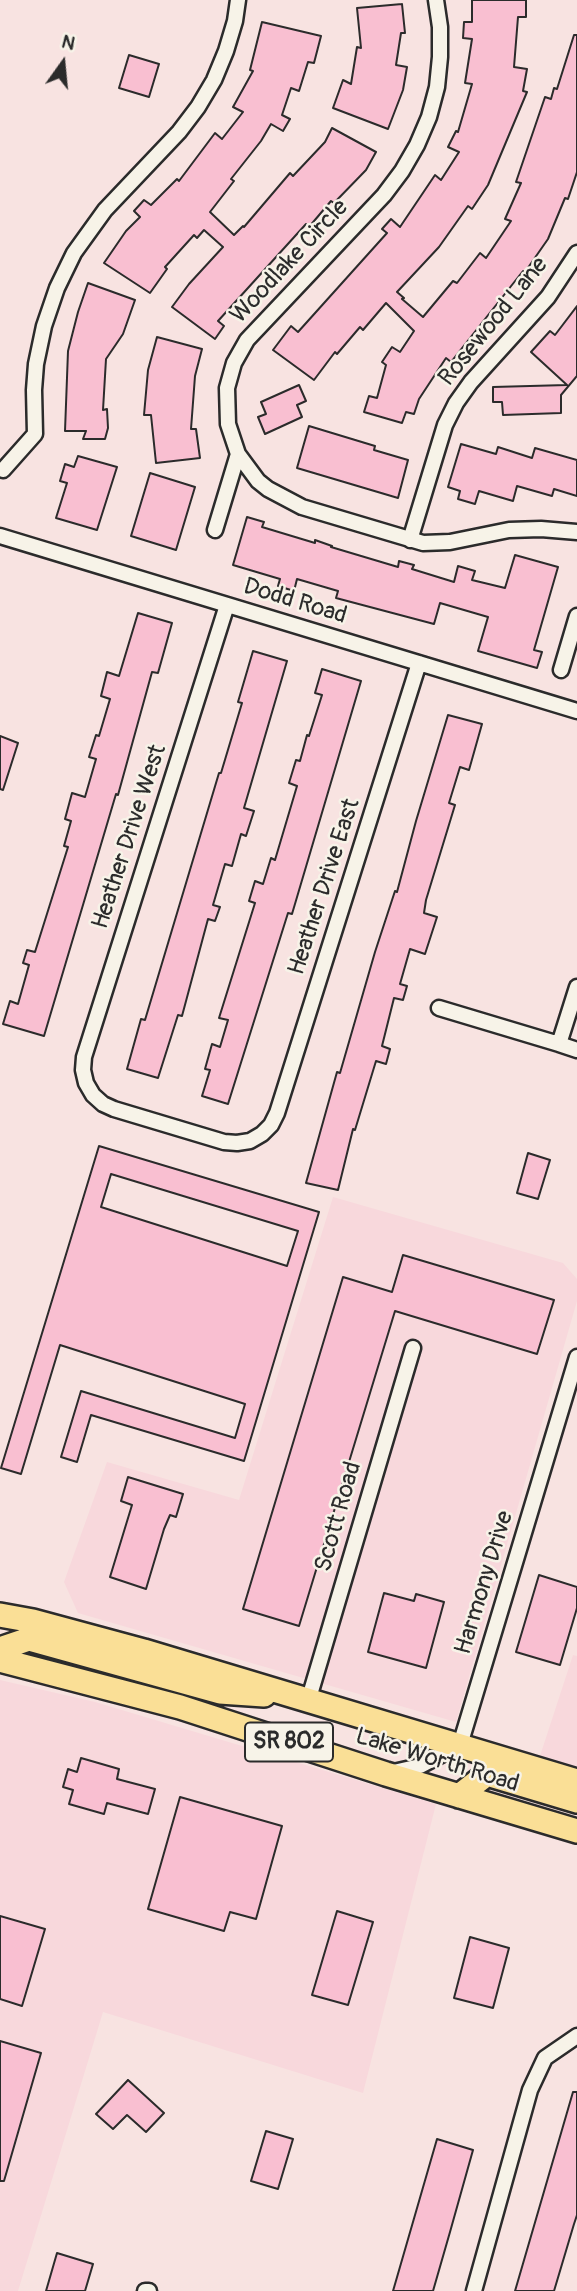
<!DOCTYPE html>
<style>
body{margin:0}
#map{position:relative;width:577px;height:2291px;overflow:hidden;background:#f8e3e1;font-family:Pangolin,sans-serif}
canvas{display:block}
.north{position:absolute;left:28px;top:28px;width:70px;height:70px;-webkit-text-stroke:5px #f7f3e8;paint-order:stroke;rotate:15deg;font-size:19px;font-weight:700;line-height:28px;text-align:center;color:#2b2b2b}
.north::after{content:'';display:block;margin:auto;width:24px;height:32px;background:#2b2b2b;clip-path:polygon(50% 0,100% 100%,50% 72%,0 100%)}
</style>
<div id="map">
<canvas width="577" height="2291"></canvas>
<div class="north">N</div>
</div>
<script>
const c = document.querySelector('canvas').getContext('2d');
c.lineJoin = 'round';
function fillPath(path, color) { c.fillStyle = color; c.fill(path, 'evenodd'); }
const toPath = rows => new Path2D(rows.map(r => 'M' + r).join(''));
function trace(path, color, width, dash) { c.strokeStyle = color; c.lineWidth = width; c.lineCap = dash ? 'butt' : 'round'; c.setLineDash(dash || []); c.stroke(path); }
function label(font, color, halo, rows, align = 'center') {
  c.font = font + ' Pangolin,sans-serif'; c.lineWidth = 5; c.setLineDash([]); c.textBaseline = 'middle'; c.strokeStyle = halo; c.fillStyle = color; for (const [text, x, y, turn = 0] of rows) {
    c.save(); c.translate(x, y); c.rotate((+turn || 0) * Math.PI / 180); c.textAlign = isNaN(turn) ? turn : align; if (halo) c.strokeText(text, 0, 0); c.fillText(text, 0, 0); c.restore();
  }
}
fillPath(toPath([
 [333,1197,563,1263,577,1279,577,1301,456,1722,78,1613,64,1582,107,1462,239,1500],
 [573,1655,577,1656,577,1767,540,1756],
 [0,1680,95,1702,436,1804,363,2093,103,2012,18,2291,0,2291]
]), '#f8d8dc');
const building = toPath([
 [472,0,526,0,526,17,518,17,514,67,527,69,523,91,527,92,488,185,472,209,468,206,439,247,397,292,404,298,402,299,423,317,453,281,457,283,480,253,486,258,511,221,505,219,521,183,516,182,545,97,551,99,554,88,557,89,574,35,577,35,577,172,568,199,565,198,548,239,525,272,523,271,451,362,446,358,419,399,414,414,406,412,402,423,364,412,369,396,377,398,386,365,382,362,392,347,400,352,414,331,386,303,363,330,360,327,337,354,335,352,314,380,273,350,291,326,298,332,387,233,382,229,391,219,400,227,435,175,441,180,459,152,448,147,456,131,458,132,472,84,465,83,472,39,463,38,464,22,472,22,472,0],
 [402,4,405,33,401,33,396,65,407,67,403,90,388,129,333,108,343,80,351,84,357,47,361,48,357,8,402,4],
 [262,22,321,36,314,63,308,62,299,91,291,88,282,115,290,119,283,131,271,124,261,141,231,179,234,181,210,212,234,235,243,226,244,227,290,173,293,176,325,142,332,128,376,152,366,170,334,203,331,201,309,227,306,224,218,321,224,326,215,339,172,307,189,284,223,247,204,230,197,238,194,235,165,267,167,269,150,293,104,263,126,231,140,217,134,211,144,200,151,205,177,179,179,181,215,133,222,139,243,112,233,107,253,71,250,70,262,22],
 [129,55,159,64,149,97,119,88,129,55],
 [88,283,135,300,123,334,106,359,103,410,107,409,108,428,105,439,83,439,86,431,65,431,68,351,78,312,88,283],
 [577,306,577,376,561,395,561,413,503,415,502,402,493,402,493,387,567,385,531,352,550,331,555,335,577,306],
 [157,337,202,349,195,376,191,429,196,429,200,458,156,463,151,415,144,415,148,370,157,337],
 [299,385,306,401,297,405,302,417,265,434,258,417,266,414,261,402,299,385],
 [309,426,375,446,374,450,408,460,398,498,297,468,309,426],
 [461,444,496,454,498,447,532,458,535,448,577,460,577,496,554,489,552,496,517,486,513,501,479,491,475,504,458,499,460,491,448,487,461,444],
 [78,456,117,467,97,530,56,518,67,483,60,481,65,464,74,467,78,456],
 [150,473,195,487,176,550,131,536,150,473],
 [247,517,264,522,262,527,315,543,315,540,332,546,331,547,398,567,399,561,414,565,412,569,454,582,458,566,475,571,472,580,505,588,515,555,558,567,534,650,542,652,537,668,478,651,488,617,440,603,434,624,336,598,338,591,297,579,294,591,278,586,280,579,233,565,247,517],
 [138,613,172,623,158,673,152,672,118,795,116,794,44,1036,3,1024,10,1001,18,1004,29,965,23,963,27,950,35,952,68,847,64,846,71,821,65,819,72,793,85,797,96,759,89,757,96,735,99,736,110,699,101,696,107,672,119,676,138,613],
 [253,651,287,661,244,808,254,811,246,836,241,834,232,866,225,864,213,905,220,907,215,921,208,919,182,1016,178,1015,158,1078,127,1069,141,1019,145,1020,219,773,221,773,242,703,238,702,253,651],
 [322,669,361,681,292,914,288,913,228,1104,202,1096,210,1070,205,1069,212,1044,220,1047,228,1020,219,1018,255,903,249,901,255,881,263,884,271,858,275,860,297,786,289,783,296,760,300,761,307,735,309,736,322,695,315,693,322,669],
 [448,715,482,724,469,770,460,767,449,803,455,805,426,900,424,913,437,917,425,954,410,949,400,984,407,986,403,1000,394,998,382,1046,390,1049,386,1064,376,1061,355,1130,353,1129,338,1190,306,1183,337,1072,340,1073,375,952,395,891,397,892,416,821,448,715],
 [0,736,18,743,3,790,0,789,0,736],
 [99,1146,319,1212,244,1461,91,1415,77,1462,61,1457,81,1391,235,1438,245,1404,60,1345,21,1474,1,1468,99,1146],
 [111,1174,298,1231,287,1266,101,1207,111,1174],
 [528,1153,550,1160,538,1199,517,1193,528,1153],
 [403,1255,554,1300,537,1354,395,1311,299,1626,243,1609,343,1277,392,1292,403,1255],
 [128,1477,183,1494,176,1517,170,1515,164,1529,146,1589,110,1577,132,1505,121,1501,128,1477],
 [539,1575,577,1587,577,1608,560,1665,516,1652,539,1575],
 [384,1593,414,1601,416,1594,444,1602,426,1668,368,1652,384,1593],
 [81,1758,119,1769,117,1779,155,1789,148,1814,107,1803,104,1814,69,1804,73,1790,63,1787,68,1769,77,1772,81,1758],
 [180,1797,282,1826,256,1919,230,1912,224,1931,148,1909,180,1797],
 [337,1911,373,1922,348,2005,312,1995,337,1911],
 [0,1916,45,1929,22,2006,0,1999,0,1916],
 [470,1937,509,1948,493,2008,454,1998,470,1937],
 [0,2041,41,2053,4,2181,0,2181,0,2041],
 [128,2080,164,2113,146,2132,127,2115,113,2129,96,2114,128,2080],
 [573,2092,577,2092,577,2215,574,2224,554,2291,515,2291,573,2092],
 [266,2131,293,2139,278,2189,251,2181,266,2131],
 [437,2139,473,2150,450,2232,433,2291,393,2291,437,2139],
 [57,2253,93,2264,85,2291,46,2291,57,2253]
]);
fillPath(building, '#f9bfd1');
trace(building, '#2b2b2b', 2);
const street = toPath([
 [436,0,440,27,440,57,437,87,429,117,417,145,402,171,384,195,247,340,234,363,227,388,228,424,238,454,258,481,268,489,302,507,423,543,450,542,509,530,541,529,577,532],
 [3,470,35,434,34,390,36,364,44,326,57,288,74,253,105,210,179,132,198,107,214,80,226,51,235,21,238,0],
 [215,530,238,454],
 [0,536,577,711],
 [410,540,445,425,456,403,471,382,548,297,577,253],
 [227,605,84,1057,83,1070,86,1083,93,1095,103,1104,114,1109,224,1142,237,1143,250,1141,262,1134,271,1125,277,1113,419,663],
 [561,670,577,616],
 [439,1008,559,1044,577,987],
 [559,1044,577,1050],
 [309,1698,413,1348],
 [389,1773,420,1766,460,1745,577,1357],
 [145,2291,149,2291],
 [474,2291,530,2090,545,2058,577,2036]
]);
const primary = toPath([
 [0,1615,33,1621,144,1651,577,1781],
 [0,1649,29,1639,220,1692,264,1695],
 [0,1660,180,1707,386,1774,577,1831],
 [459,1796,487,1774,577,1801]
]);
trace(street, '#2b2b2b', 19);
trace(primary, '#2b2b2b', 28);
trace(street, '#f7f3e8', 14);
trace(primary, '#fadf96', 23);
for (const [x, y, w] of [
 [289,1742,88]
]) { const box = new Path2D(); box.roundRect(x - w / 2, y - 19.5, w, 39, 5); c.fillStyle = '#f7f3e8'; c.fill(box); trace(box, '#2b2b2b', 2); }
label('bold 23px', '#2b2b2b', null, [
 ["SR 802",289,1742]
]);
label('24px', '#2b2b2b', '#f7f3e8', [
 ["Woodlake Circle",290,262,-47],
 ["Rosewood Lane",494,322,-51],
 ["Dodd Road",295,602,17],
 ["Heather Drive West",130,837,-72],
 ["Heather Drive East",325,887,-72],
 ["Scott Road",339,1517,-74],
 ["Harmony Drive",485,1583,-73],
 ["Lake Worth Road",437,1761,17]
]);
</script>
